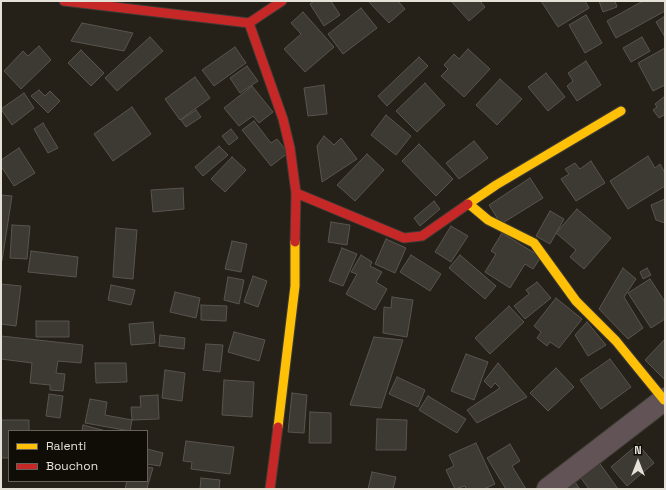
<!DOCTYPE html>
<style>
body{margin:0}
#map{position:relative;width:666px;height:490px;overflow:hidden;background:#252119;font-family:"Space Grotesk",sans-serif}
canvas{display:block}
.frame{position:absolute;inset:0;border:2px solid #e6e1d7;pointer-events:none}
.legend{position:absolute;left:8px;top:430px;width:140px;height:52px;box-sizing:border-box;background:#100d06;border:1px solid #66625a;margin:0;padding:5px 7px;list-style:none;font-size:12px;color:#e6e1d7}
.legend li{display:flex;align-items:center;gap:8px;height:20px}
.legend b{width:20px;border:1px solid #66625a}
.north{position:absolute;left:618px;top:442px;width:40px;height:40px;-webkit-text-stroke:3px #100d06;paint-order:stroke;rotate:0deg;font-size:11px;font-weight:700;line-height:16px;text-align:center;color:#e6e1d7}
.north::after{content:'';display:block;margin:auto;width:14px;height:18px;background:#e6e1d7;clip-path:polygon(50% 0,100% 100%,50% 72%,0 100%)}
</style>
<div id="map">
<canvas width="666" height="490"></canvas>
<div class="frame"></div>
<ul class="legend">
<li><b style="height:5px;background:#ffc107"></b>Ralenti</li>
<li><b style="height:5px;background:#c62828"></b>Bouchon</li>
</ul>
<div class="north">N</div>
</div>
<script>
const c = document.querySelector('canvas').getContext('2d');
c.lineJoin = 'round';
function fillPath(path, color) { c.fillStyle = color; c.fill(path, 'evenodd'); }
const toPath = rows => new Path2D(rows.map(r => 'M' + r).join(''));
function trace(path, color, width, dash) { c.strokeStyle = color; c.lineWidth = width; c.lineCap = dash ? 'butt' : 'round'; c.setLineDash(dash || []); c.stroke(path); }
const building = toPath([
 [314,1,331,1,340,15,324,26,310,4,314,1],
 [368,1,398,1,405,9,389,23,368,1],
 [451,1,480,1,485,7,469,21,451,1],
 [541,1,585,1,589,8,558,27,541,1],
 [599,1,615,1,617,7,603,12,599,1],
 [643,1,665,1,665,11,616,38,607,21,643,1],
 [361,8,377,28,343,54,328,34,361,8],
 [303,12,334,47,305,72,284,49,301,34,291,23,303,12],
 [586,15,602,43,585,53,569,25,586,15],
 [665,16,665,37,656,22,665,16],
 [82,23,133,33,124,51,71,41,82,23],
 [150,37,163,51,117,91,105,78,150,37],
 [642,37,650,51,631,62,623,48,642,37],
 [39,46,51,60,21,89,4,71,23,51,28,56,39,46],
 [235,47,246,63,214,86,202,70,235,47],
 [665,48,665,85,653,91,638,63,665,48],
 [468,49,490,69,464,97,441,76,448,69,444,65,454,54,459,59,468,49],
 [81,50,104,73,91,86,68,63,81,50],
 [419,57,428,66,387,106,378,96,419,57],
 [586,61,601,85,577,101,567,86,573,81,568,73,586,61],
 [247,66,258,81,240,93,230,78,247,66],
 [546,73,565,97,548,111,528,87,546,73],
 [195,77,210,98,180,120,165,99,195,77],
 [500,79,522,99,497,125,476,105,500,79],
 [425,83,445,105,417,132,396,111,425,83],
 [324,85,327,114,308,116,304,88,324,85],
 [252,86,273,112,259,123,253,116,239,126,224,108,252,86],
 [39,90,45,96,50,91,60,101,48,113,31,96,39,90],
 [24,93,34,108,12,125,1,109,24,93],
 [665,96,665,117,664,115,659,118,653,110,657,107,655,104,665,96],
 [132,107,151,134,113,161,94,134,132,107],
 [196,110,201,117,186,127,181,120,196,110],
 [386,115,411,136,396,155,371,135,386,115],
 [254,121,271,143,277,139,288,153,271,166,242,130,254,121],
 [43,123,58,148,48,153,34,129,43,123],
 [231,129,238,138,229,145,222,136,231,129],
 [324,136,334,145,341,138,357,159,322,182,317,146,324,136],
 [474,141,488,158,459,179,446,163,474,141],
 [419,144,453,179,436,196,402,161,419,144],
 [219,146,228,155,203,176,195,167,219,146],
 [19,148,35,173,14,186,1,166,1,160,19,148],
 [367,154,384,170,355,201,337,185,367,154],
 [648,156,655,168,660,164,665,173,665,186,628,209,610,181,648,156],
 [232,157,246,170,225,192,211,179,232,157],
 [591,161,605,183,576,201,561,179,569,174,565,169,575,163,580,169,591,161],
 [530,178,543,198,501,224,489,205,530,178],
 [183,188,184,209,153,212,151,190,183,188],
 [1,195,12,196,2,261,1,261,1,195],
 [665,199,665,223,656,220,651,205,665,199],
 [434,201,440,209,420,226,414,218,434,201],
 [577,209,611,238,584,269,570,257,576,250,556,233,577,209],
 [550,211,564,219,550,244,536,236,550,211],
 [331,222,350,225,347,245,328,242,331,222],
 [12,225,30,226,27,259,10,258,12,225],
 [451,226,468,236,451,262,435,252,451,226],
 [116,228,137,230,133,279,113,277,116,228],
 [502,233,541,257,533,269,525,264,510,288,485,272,496,254,491,251,502,233],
 [386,239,406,248,395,273,375,264,386,239],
 [232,241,247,244,241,272,225,269,232,241],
 [342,248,357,254,343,286,329,281,342,248],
 [31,251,78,257,76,277,28,272,31,251],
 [361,255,372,262,370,266,382,272,376,282,387,289,375,310,346,294,357,274,351,272,361,255],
 [411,255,441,274,430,291,400,272,411,255],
 [460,255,496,286,485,299,449,268,460,255],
 [623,268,636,279,624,297,643,328,628,339,599,309,623,268],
 [647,268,651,275,643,279,640,272,647,268],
 [253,276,267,281,258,307,244,302,253,276],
 [228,277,244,280,239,304,224,300,228,277],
 [650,279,665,302,665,319,651,328,628,293,650,279],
 [537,282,551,298,525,319,514,306,529,294,526,290,537,282],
 [1,284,21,286,16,326,1,324,1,284],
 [111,285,135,290,131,305,108,300,111,285],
 [175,292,200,298,196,318,170,312,175,292],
 [392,297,413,300,407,337,383,333,384,307,391,308,392,297],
 [556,298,582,319,559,348,550,342,547,346,537,338,541,332,534,326,556,298],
 [201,305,227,306,226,321,201,320,201,305],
 [509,306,524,322,490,354,475,338,509,306],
 [36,321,69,321,69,337,36,337,36,321],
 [153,322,155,343,131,345,129,324,153,322],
 [587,322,606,345,588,356,575,335,587,322],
 [234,332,265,340,259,361,228,352,234,332],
 [160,335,185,338,184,349,159,346,160,335],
 [1,336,83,345,81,363,58,361,56,373,65,374,63,391,50,390,50,385,30,383,32,363,1,359,1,336],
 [374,337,403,340,381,408,350,405,374,337],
 [665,339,665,380,645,360,665,339],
 [206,344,223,345,220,372,203,370,206,344],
 [466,354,488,362,474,400,451,391,466,354],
 [610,359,631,387,601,409,580,380,610,359],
 [95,363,126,363,127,382,96,383,95,363],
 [498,363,527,397,477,423,467,410,500,388,495,383,491,388,484,381,498,363],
 [556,368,574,387,548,411,530,393,556,368],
 [165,370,185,373,182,401,162,398,165,370],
 [397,377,425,390,418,407,389,394,397,377],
 [224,380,254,382,252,417,222,415,224,380],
 [292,393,307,395,304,433,288,432,292,393],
 [49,394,63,396,60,418,46,416,49,394],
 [158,395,159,419,132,420,131,407,141,407,140,396,158,395],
 [428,396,466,419,457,433,419,410,428,396],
 [90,399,107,402,105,415,132,420,130,431,85,423,90,399],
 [310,412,331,413,331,443,309,443,310,412],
 [377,419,407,420,406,450,376,450,377,419],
 [1,420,29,420,29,431,9,431,9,458,1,458,1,420],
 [83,425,106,431,82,431,83,425],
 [186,441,234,447,230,474,191,469,192,462,183,461,186,441],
 [476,443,495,484,484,489,466,489,465,486,455,489,446,470,454,466,449,455,476,443],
 [510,444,520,461,512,466,526,489,506,489,487,458,510,444],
 [638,444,654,463,627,486,611,467,638,444],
 [147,449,163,453,160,466,147,464,147,449],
 [598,461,618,489,589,489,578,474,598,461],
 [147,467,153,468,147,488,151,489,125,489,127,481,147,481,147,467],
 [372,472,396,477,393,489,368,489,372,472],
 [201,478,220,480,219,489,200,489,201,478],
 [573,479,579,488,566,489,564,486,573,479]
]);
fillPath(building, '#3d3933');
trace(building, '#59554e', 1);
const street = toPath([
 [548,489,665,399]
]);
const slow = toPath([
 [468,204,496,185,621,111],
 [469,204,488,220,534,243,576,301,616,341,664,400],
 [278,427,295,286,295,242]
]);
const jam = toPath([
 [64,1,249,23,282,1],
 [249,23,283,119,290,148,296,193,295,242],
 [296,193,404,238,422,236,468,204],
 [270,489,278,427]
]);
trace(street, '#3f3b34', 24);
trace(slow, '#3f3b34', 11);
trace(jam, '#3f3b34', 11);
trace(street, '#625456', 22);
trace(slow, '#ffc107', 9);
trace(jam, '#c62828', 9);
</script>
